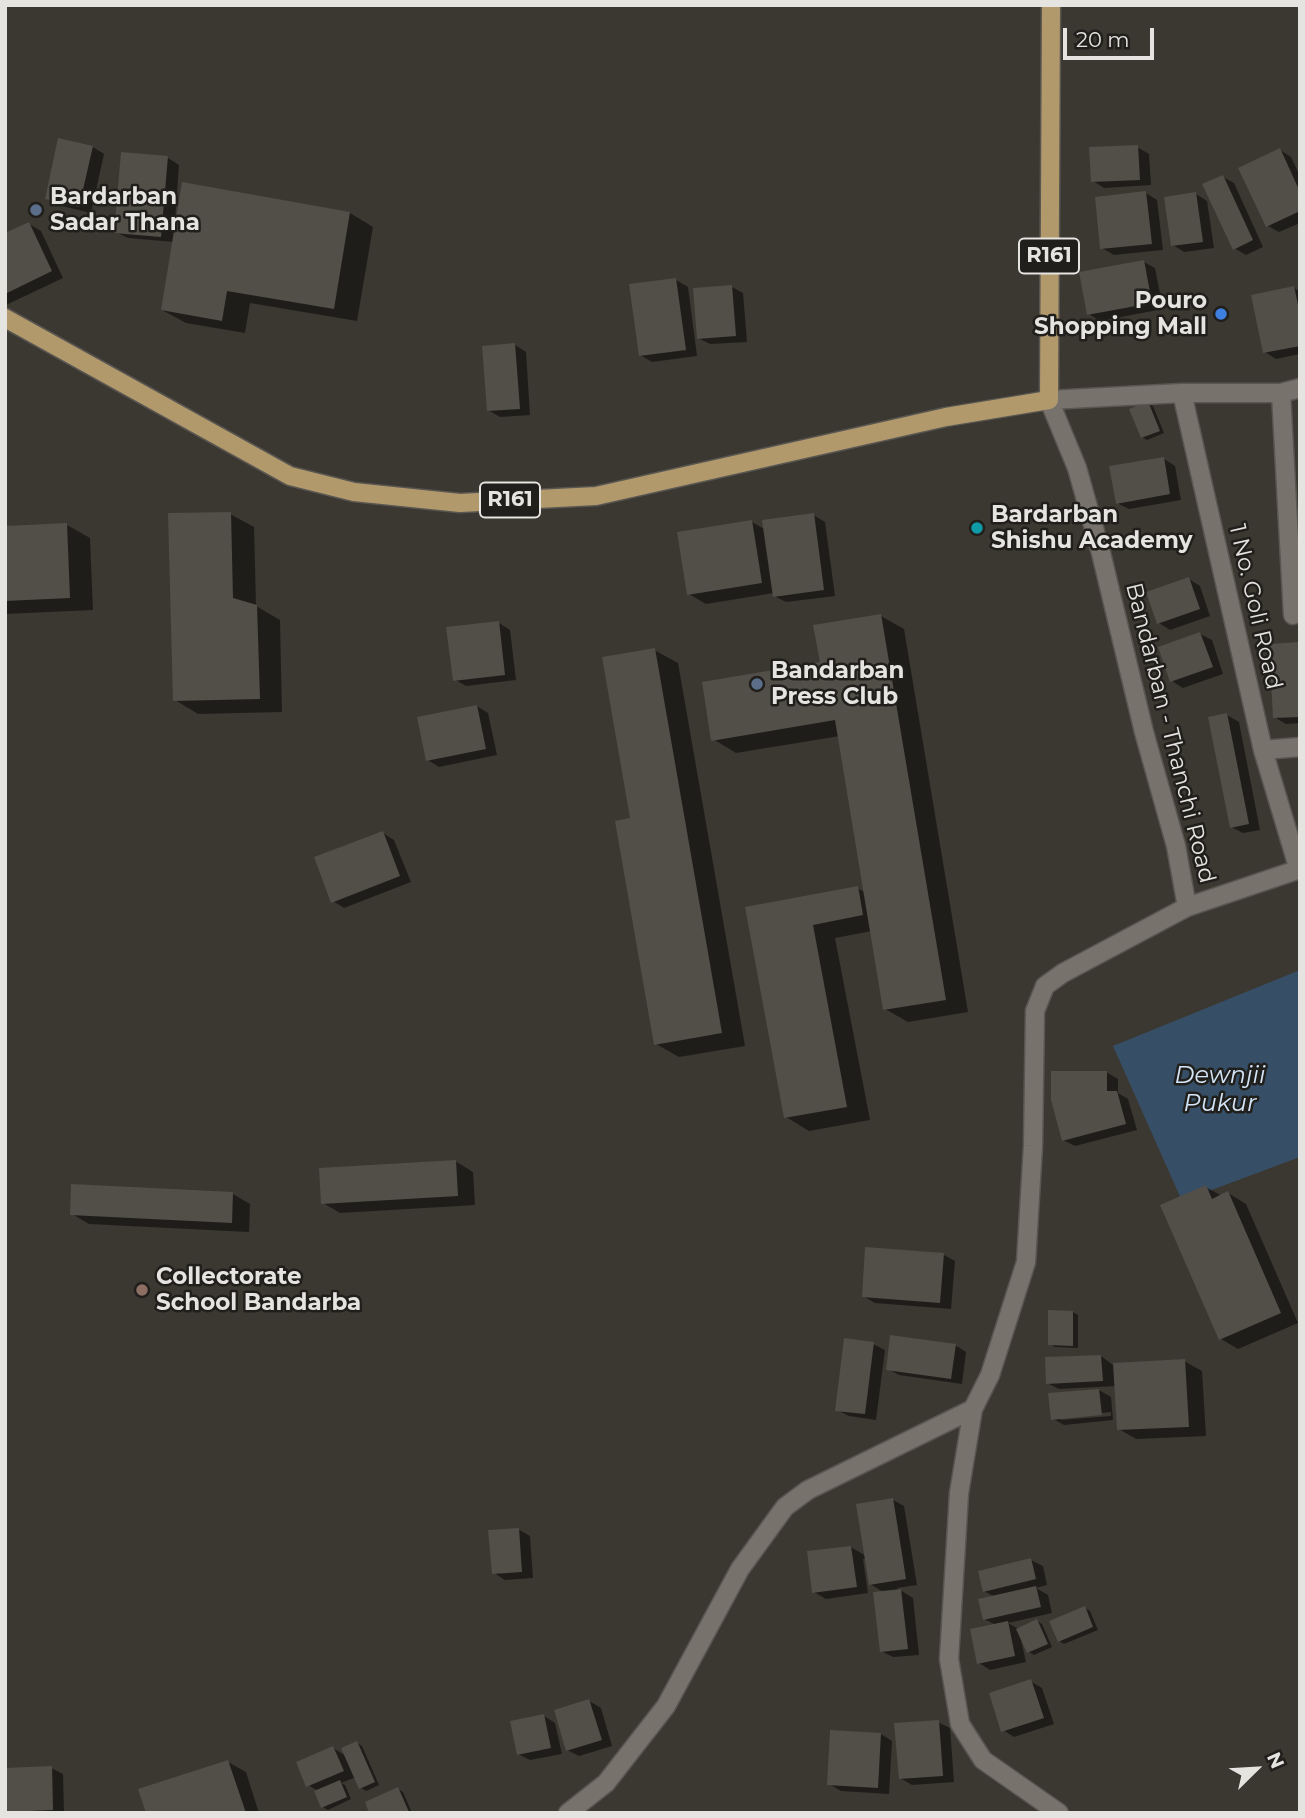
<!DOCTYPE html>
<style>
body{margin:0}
#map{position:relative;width:1305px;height:1818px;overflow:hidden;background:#3b3731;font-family:Montserrat,sans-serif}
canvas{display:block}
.frame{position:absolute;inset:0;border:7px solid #e6e4e0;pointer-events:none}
.north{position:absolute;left:1221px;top:1734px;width:70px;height:70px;-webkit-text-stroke:5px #201f1c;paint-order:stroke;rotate:66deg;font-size:19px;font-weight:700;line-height:28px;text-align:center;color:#e6e4e0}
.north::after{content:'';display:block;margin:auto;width:24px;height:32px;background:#e6e4e0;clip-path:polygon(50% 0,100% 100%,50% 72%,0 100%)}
.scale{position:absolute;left:1063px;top:28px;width:91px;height:32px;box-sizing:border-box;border:4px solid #e6e4e0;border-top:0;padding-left:9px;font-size:21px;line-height:24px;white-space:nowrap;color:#e6e4e0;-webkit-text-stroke:5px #201f1c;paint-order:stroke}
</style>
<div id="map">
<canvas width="1305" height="1818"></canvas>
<div class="frame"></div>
<div class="north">N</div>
<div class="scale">20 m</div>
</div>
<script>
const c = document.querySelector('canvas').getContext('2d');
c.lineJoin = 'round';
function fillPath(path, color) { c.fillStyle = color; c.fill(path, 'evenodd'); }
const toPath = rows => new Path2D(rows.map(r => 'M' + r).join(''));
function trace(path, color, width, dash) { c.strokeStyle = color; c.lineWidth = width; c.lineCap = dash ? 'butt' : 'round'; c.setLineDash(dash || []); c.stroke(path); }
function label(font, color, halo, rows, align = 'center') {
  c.font = font + ' Montserrat,sans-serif'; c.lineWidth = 5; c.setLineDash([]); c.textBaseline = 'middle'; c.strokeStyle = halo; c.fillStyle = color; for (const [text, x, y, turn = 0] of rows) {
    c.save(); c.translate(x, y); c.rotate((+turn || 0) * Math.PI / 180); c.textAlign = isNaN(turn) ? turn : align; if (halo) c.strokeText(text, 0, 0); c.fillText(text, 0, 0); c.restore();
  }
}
fillPath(toPath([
 [1300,970,1300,1157,1182,1201,1113,1046]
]), '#374f66');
fillPath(toPath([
 [93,147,104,154,91,213,58,205,47,198],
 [1137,147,1149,154,1151,185,1104,188,1093,181],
 [1280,150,1291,157,1300,176,1300,223,1279,232,1268,226],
 [168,158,179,165,175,221,350,213,373,227,357,321,250,303,245,333,186,323,162,310,174,242,128,238,116,232],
 [1223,177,1234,183,1263,247,1246,255,1234,248],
 [1146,193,1157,200,1163,250,1114,255,1102,248],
 [1196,194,1207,201,1214,248,1184,252,1173,245],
 [29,224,41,231,63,278,6,305,5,235],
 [1144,262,1155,268,1163,309,1100,321,1089,314],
 [676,280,688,287,697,356,652,362,640,355],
 [732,287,743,293,747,342,710,344,698,338],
 [1294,288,1300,292,1300,354,1276,359,1265,352],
 [515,345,526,352,530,415,500,417,488,410],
 [1148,403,1153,406,1164,433,1147,440,1142,437],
 [1164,459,1175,466,1181,500,1129,509,1117,503],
 [230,514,254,527,256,606,280,620,282,712,198,714,175,700],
 [813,515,825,522,835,596,786,602,774,596,774,593,706,604,689,594,752,522,766,530],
 [67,525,90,538,93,610,5,614,5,528],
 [1189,579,1200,586,1210,616,1170,630,1159,623],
 [881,616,904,629,968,1012,908,1022,885,1009,872,931,835,938,870,1120,809,1131,786,1117,747,908,857,888,866,893,840,736,736,753,713,739,822,664],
 [499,623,510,630,516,680,466,686,454,679],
 [1200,634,1212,640,1223,674,1183,688,1172,681],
 [1300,644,1300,723,1286,724,1274,717],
 [654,650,678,663,745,1046,679,1057,656,1044],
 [477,706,488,713,497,755,439,767,428,760],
 [1227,715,1239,722,1260,830,1243,833,1231,827],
 [383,833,394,840,411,882,344,908,333,901],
 [1106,1072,1118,1079,1118,1093,1128,1099,1137,1130,1075,1146,1063,1140],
 [455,1161,473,1172,475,1205,340,1213,323,1203],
 [1206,1187,1222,1196,1228,1193,1246,1204,1298,1323,1238,1349,1221,1339],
 [233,1194,250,1204,249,1232,89,1224,72,1214],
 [944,1255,955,1261,951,1309,875,1303,863,1296],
 [1073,1312,1078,1315,1078,1348,1055,1347,1050,1344],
 [873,1344,885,1350,876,1420,849,1416,837,1410],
 [955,1345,966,1352,962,1384,899,1375,888,1369],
 [1101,1356,1113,1365,1184,1361,1202,1371,1206,1436,1136,1439,1119,1429,1116,1386,1059,1389,1047,1383],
 [1099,1390,1111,1397,1113,1420,1064,1425,1052,1418],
 [1111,1412,1111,1416,1061,1420,1061,1417],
 [893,1500,904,1506,917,1585,897,1588,913,1598,919,1655,893,1657,881,1651,885,1593,870,1584,866,1559,863,1559,868,1593,826,1599,814,1592,851,1547,866,1556],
 [518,1529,530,1536,533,1578,505,1580,494,1573],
 [1031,1560,1043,1566,1047,1585,1036,1588,1048,1595,1052,1613,1008,1623,1019,1629,1037,1621,1042,1624,1052,1647,1034,1655,1029,1652,1021,1640,1026,1662,990,1670,979,1663,996,1625,984,1619,995,1597,984,1591],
 [1085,1608,1090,1611,1098,1630,1064,1644,1059,1641],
 [1030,1681,1042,1688,1054,1724,1014,1737,1003,1730],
 [589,1701,601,1708,612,1746,579,1756,567,1750],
 [544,1716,555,1723,562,1754,530,1760,518,1754],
 [938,1722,950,1728,954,1782,912,1785,900,1778],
 [881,1734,892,1741,889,1794,841,1791,829,1784],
 [357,1743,362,1746,379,1785,366,1791,361,1788,356,1777,341,1783,345,1785,351,1799,328,1810,323,1807,318,1791,308,1785,333,1748,346,1756],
 [228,1762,246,1772,259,1813,148,1813],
 [51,1768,63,1774,64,1813,5,1813,5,1769],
 [398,1789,403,1792,412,1813,371,1813]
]), '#0007');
fillPath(toPath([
 [58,138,93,146,79,207,45,199],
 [1138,145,1140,180,1091,182,1089,147],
 [1280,148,1300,192,1300,211,1266,227,1238,168],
 [121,152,168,156,161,237,114,233],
 [1223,175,1253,240,1233,250,1202,184],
 [182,182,350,212,334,309,227,291,222,321,161,310],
 [1146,191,1152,244,1100,249,1095,197],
 [1196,192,1203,242,1171,246,1164,197],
 [29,222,52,271,5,294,5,233],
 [1144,260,1152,303,1087,315,1079,272],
 [676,278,686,350,639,356,629,284],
 [732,285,736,336,697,339,693,288],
 [1294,286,1300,314,1300,346,1263,353,1251,295],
 [515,343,520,409,487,411,482,346],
 [1148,401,1160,431,1141,438,1129,409],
 [1164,457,1170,494,1116,504,1109,466],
 [231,512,233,598,257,605,260,699,173,701,168,513],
 [814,513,824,590,773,597,762,520],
 [752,520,762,583,687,595,677,532],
 [67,523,70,598,5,601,5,526],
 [1189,577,1200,609,1157,624,1146,592],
 [881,614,946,1000,883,1010,835,720,711,741,702,682,820,662,813,625],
 [499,621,505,675,453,681,446,627],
 [1200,632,1213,667,1170,682,1158,647],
 [1300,642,1300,717,1273,718,1269,644],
 [655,648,722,1033,654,1045,615,821,630,818,602,657],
 [477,705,486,749,426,761,417,717],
 [1227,713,1249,824,1230,828,1208,717],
 [383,831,400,876,331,903,314,857],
 [858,886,863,915,813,925,847,1107,784,1118,745,907],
 [1051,1071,1107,1071,1107,1091,1117,1091,1126,1124,1062,1141,1051,1100],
 [456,1160,458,1196,321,1204,319,1168],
 [71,1184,233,1192,232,1223,70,1215],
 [1206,1185,1212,1199,1228,1191,1281,1313,1219,1340,1160,1205],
 [865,1247,944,1253,940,1303,862,1297],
 [1048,1310,1073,1311,1073,1346,1048,1345],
 [890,1335,956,1344,951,1379,886,1370],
 [844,1338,874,1342,865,1414,835,1411],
 [1101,1355,1103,1381,1046,1384,1045,1357],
 [1185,1359,1189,1427,1117,1430,1113,1363],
 [1099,1389,1102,1415,1051,1420,1048,1393],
 [893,1498,906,1579,869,1585,856,1504],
 [519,1528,522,1572,492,1574,488,1530],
 [851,1546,857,1587,812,1593,807,1551],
 [1031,1558,1036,1579,983,1592,978,1571],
 [1036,1586,1041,1607,983,1620,978,1599],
 [901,1589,908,1649,880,1652,873,1592],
 [1085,1606,1093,1627,1058,1642,1049,1621],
 [1037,1619,1048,1644,1027,1653,1016,1629],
 [1008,1621,1015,1656,977,1664,970,1629],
 [1031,1679,1044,1718,1001,1732,989,1693],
 [589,1699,602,1740,566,1751,554,1710],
 [544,1714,551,1748,517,1755,510,1721],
 [939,1720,943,1776,899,1779,894,1723],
 [830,1730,881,1733,878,1788,827,1785],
 [357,1741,375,1782,359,1789,341,1748],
 [333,1746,344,1771,306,1787,296,1762],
 [228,1760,246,1813,146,1813,138,1789],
 [52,1766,53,1810,5,1812,5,1768],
 [340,1780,347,1797,321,1808,314,1791],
 [398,1787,409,1812,369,1813,365,1802]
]), '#524e48');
const street = toPath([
 [1182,393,1263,750,1299,870],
 [1281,393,1293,615],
 [1263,750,1300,747],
 [1187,907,1300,869],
 [973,1409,959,1493,949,1659,960,1724,983,1760,1059,1813],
 [568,1813,606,1783,666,1706,740,1569,785,1507,808,1490,973,1409,990,1375,1026,1262,1033,1146,1035,1011,1045,986,1063,973,1187,907,1176,846,1144,732,1101,553,1077,468,1049,400,1182,393,1281,393,1300,388]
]);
const primary = toPath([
 [5,318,290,476,354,492,460,503,596,496,946,417,1049,400,1051,5]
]);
trace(street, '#595651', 21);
trace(primary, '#595651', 21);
trace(street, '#77736c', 18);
trace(primary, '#b1996c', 18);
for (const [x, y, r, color] of [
 [36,210,7,"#5c6f8a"],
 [1221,314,7,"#3f7fe0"],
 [977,528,7,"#0f9aa8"],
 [757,684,7,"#5c6f8a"],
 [142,1290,7,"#8d6e63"]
]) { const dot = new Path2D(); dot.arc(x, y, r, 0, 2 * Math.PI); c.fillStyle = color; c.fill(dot); trace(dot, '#201f1c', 2.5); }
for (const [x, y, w] of [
 [1049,256,60],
 [510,500,60]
]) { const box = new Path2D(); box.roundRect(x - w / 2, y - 17.5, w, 35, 5); c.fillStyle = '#201f1c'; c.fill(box); trace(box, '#e6e4e0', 2); }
label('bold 21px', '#e6e4e0', null, [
 ["R161",1049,256],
 ["R161",510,500]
]);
label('bold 23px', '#e6e4e0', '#201f1c', [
 ["Bardarban",50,197],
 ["Sadar Thana",50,223],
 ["Pouro",1207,301,"right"],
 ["Shopping Mall",1207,327,"right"],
 ["Bardarban",991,515],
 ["Shishu Academy",991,541],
 ["Bandarban",771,671],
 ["Press Club",771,697],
 ["Collectorate",156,1277],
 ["School Bandarba",156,1303]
], 'left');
label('23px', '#e6e4e0', '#201f1c', [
 ["1 No. Goli Road",1255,607,77],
 ["Bandarban - Thanchi Road",1170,733,76]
]);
label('italic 24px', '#d3e5f7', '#201f1c', [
 ["Dewnjii",1220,1076],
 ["Pukur",1220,1104]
]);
</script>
